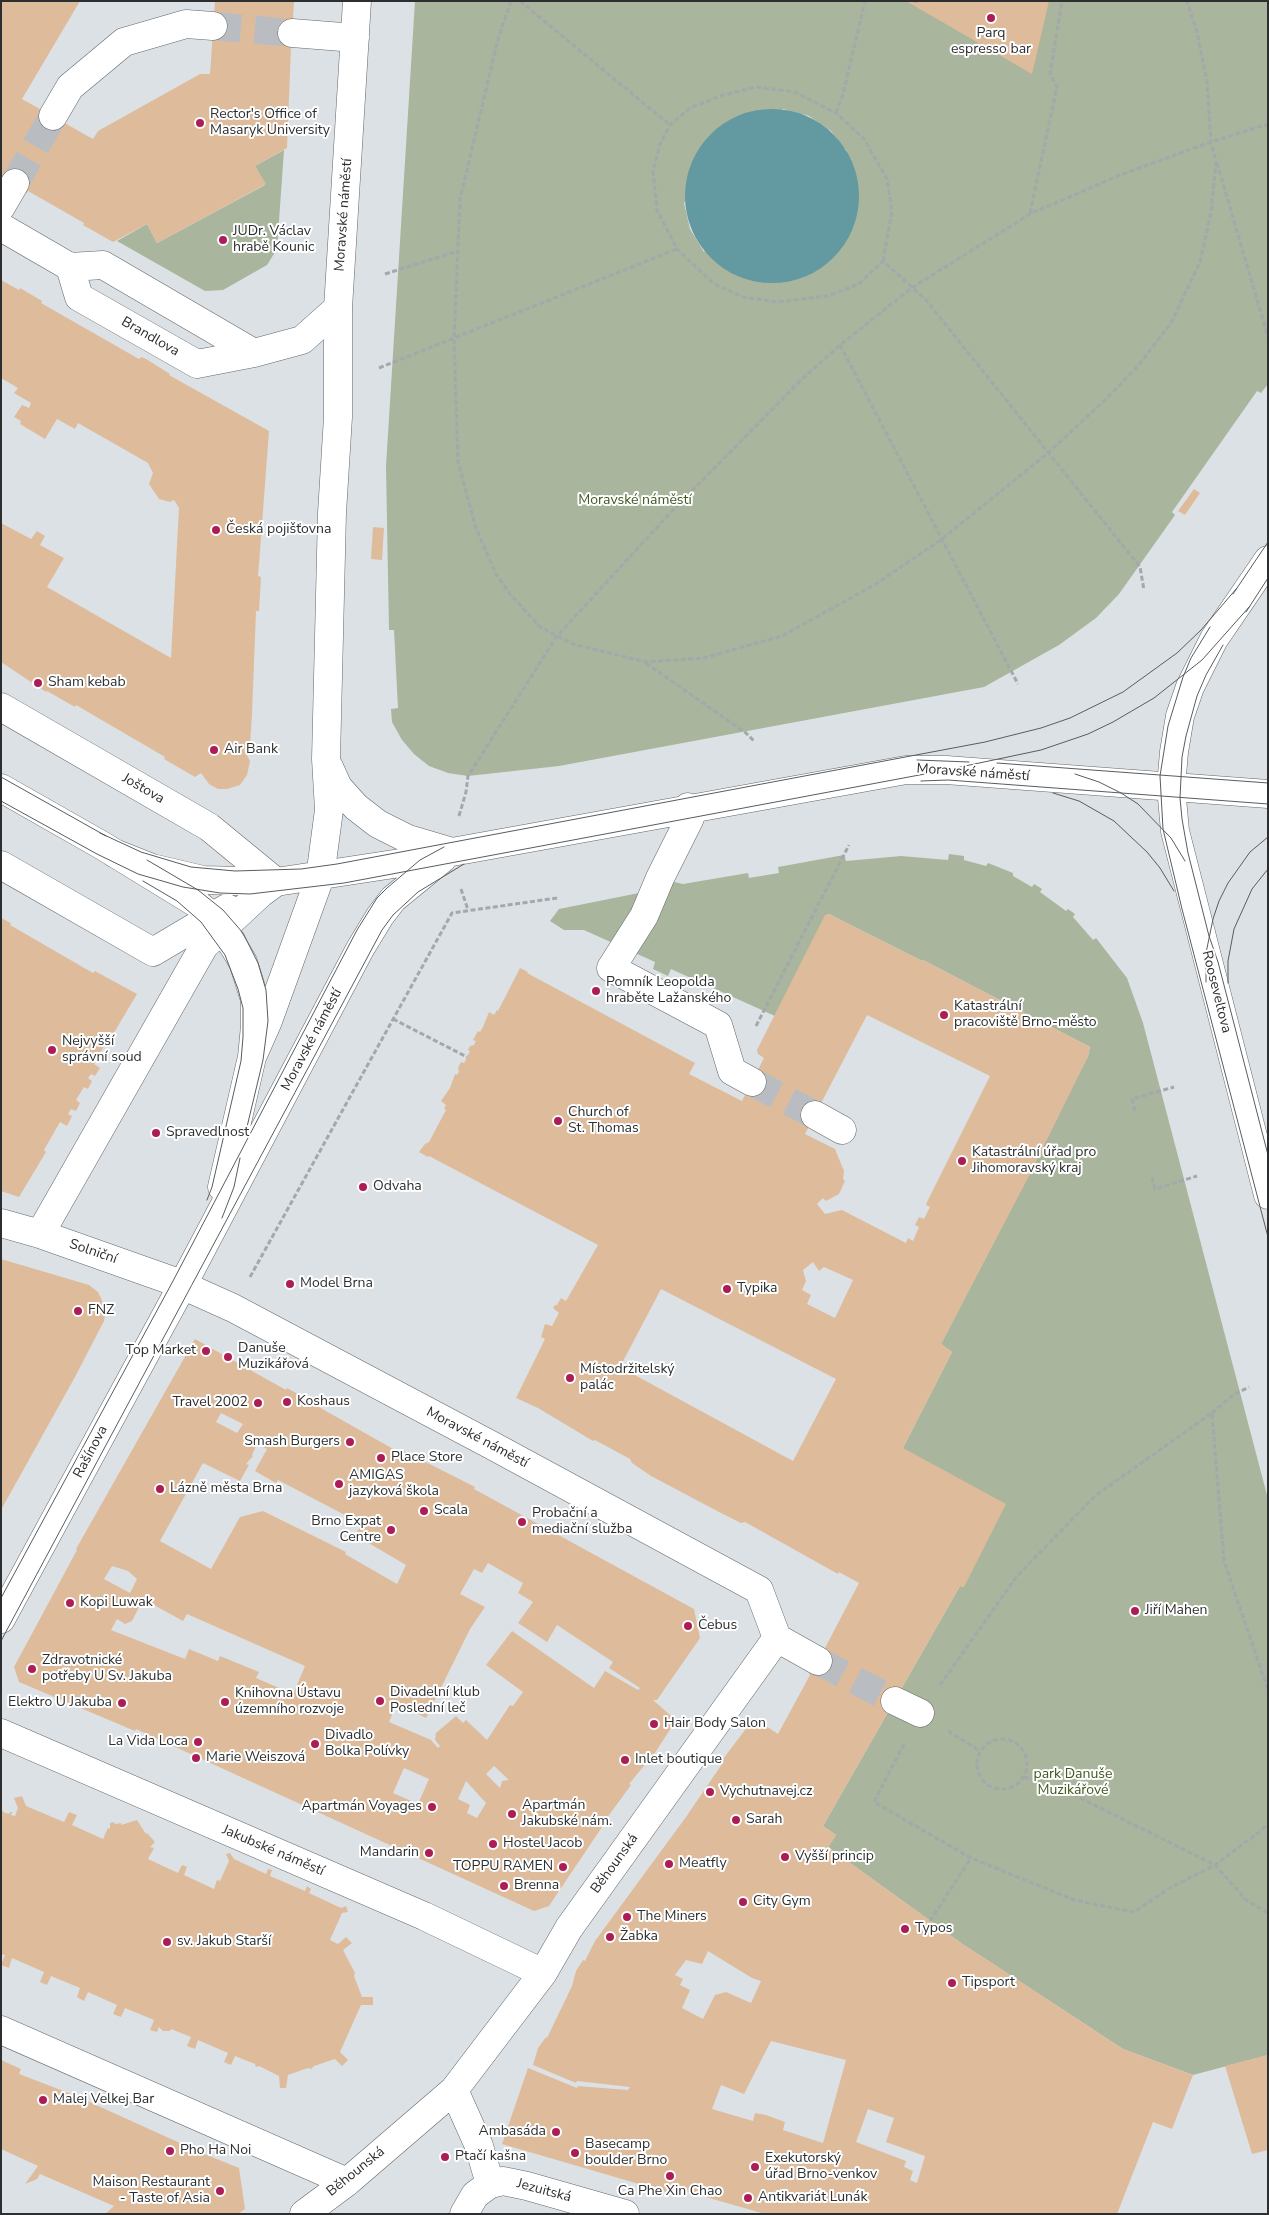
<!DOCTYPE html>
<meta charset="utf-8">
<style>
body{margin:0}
#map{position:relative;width:1269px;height:2215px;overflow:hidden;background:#dce1e5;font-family:"Nunito Sans",sans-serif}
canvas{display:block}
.frame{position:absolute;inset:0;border:2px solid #2c2e2f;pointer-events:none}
</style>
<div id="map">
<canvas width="1269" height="2215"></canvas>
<div class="frame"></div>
</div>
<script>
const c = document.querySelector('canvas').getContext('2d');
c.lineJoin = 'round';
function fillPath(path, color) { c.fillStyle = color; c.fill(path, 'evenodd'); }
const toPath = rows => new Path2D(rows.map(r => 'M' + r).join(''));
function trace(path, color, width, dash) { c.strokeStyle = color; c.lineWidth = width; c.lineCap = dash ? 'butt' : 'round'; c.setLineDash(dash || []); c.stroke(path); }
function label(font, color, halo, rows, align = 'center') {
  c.font = font + ' "Nunito Sans",sans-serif'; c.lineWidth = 4; c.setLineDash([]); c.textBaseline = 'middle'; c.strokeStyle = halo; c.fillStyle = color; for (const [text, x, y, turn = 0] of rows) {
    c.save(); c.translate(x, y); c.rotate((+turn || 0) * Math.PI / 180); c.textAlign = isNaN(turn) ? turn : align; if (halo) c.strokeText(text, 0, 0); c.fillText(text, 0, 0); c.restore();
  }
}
fillPath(toPath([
 [415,1,1268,1,1268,384,1261,393,1257,391,1172,512,1175,515,1119,594,1096,618,1059,645,984,687,559,766,468,776,448,773,429,766,414,754,402,740,392,722,391,709,398,708,394,630,389,630,386,466],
 [783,109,809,116,831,131,847,151,704,252,690,229,684,203],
 [284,150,277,249,267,265,223,290,205,291,117,241,147,224,157,243,265,185,255,166],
 [949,854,964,856,964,860,986,866,988,863,1013,873,1013,876,1032,887,1034,884,1042,889,1040,892,1066,911,1068,909,1075,914,1073,917,1093,940,1096,938,1127,978,1143,1023,1268,1499,1268,2055,1193,2075,1123,2049,961,1943,828,1847,836,1835,823,1826,960,1586,964,1587,903,1448,952,1352,941,1344,1029,1174,1088,1056,1090,1047,923,960,922,961,829,914,775,1016,671,969,668,976,653,969,655,962,584,930,564,930,550,921,559,909,639,893,653,883,665,880,683,884,748,873,749,878,779,873,778,867,844,855,846,861,901,856,948,860]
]), '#a9b59c');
fillPath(toPath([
 '685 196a87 87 0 1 1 174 0a87 87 0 1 1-174 0Z'
]), '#639aa2');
fillPath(toPath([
 [1,1,80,1,22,99,93,139,98,131,200,74,210,74,215,1,294,1,293,18,295,19,295,24,293,48,291,47,287,148,255,166,266,184,157,243,147,224,113,242,83,225,84,223,28,191,27,193,1,175],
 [906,1,917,3,918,1,1049,1,1032,74],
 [1,280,19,290,20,288,42,301,41,303,139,359,141,357,146,359,170,374,169,375,269,431,260,551,258,576,261,577,259,611,256,611,252,714,250,746,244,750,250,761,247,775,240,785,227,789,218,789,209,784,201,773,195,777,164,759,165,757,76,705,75,707,47,691,46,692,1,662,1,523,31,539,37,531,45,536,40,545,64,558,47,587,171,658,179,508,174,500,170,502,159,499,149,484,153,473,148,463,78,423,75,429,57,419,45,439,20,424,21,421,14,417,22,405,29,408,31,403,14,393,18,388,1,378],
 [1194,489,1200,493,1185,515,1178,511],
 [373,527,384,528,382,560,371,559],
 [829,914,922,961,923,960,1090,1047,1088,1056,1030,1174,941,1344,952,1352,903,1448,1006,1504,964,1587,960,1586,823,1826,836,1835,828,1847,961,1943,1123,2049,1193,2075,1172,2129,1153,2122,1117,2214,765,2214,685,2191,683,2195,680,2196,502,2144,528,2068,577,2088,578,2086,628,2090,630,2087,577,2081,576,2083,533,2065,538,2048,546,2037,547,2038,572,1986,576,1971,583,1960,585,1961,595,1941,686,1817,722,1764,720,1763,754,1718,778,1734,810,1675,808,1671,813,1669,820,1649,825,1648,859,1583,839,1572,838,1574,745,1522,741,1523,721,1513,651,1476,632,1463,630,1459,595,1440,593,1441,538,1408,516,1398,545,1339,541,1337,545,1324,552,1326,559,1313,553,1308,555,1305,557,1305,561,1298,566,1301,598,1245,429,1156,428,1157,419,1152,425,1144,429,1142,446,1110,444,1109,446,1105,441,1101,450,1088,455,1074,457,1075,459,1072,458,1068,461,1062,464,1063,470,1051,468,1050,470,1046,474,1045,476,1041,473,1040,478,1031,480,1032,483,1027,489,1012,494,1015,497,1010,498,1011,520,968,528,972,527,973,695,1063,689,1074,742,1101,764,1058,758,1054,757,1050,825,915],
 [867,1015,990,1076,927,1202,926,1205,930,1207,924,1219,919,1217,915,1225,919,1227,913,1241,908,1238,906,1243,842,1210,825,1214,817,1204,823,1198,826,1201,839,1194,845,1181,843,1179,844,1171,835,1149,805,1134],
 [813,1262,819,1271,824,1267,853,1280,835,1318,807,1304,811,1295,802,1290,806,1281,803,1270],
 [661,1289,836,1379,793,1461,620,1367],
 [708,1951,752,1978,761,1981,751,2003,726,1992,715,1995,703,2019,682,2008,690,1990,680,1985,683,1979,675,1975,686,1960,702,1964],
 [771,2041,846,2060,823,2143,783,2130,785,2122,766,2115,755,2113,753,2121,712,2109,721,2085,744,2094],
 [868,2109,894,2118,886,2142,925,2156,917,2183,910,2180,913,2171,904,2167,906,2161,856,2142],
 [1,918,11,923,10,925,93,973,95,971,137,994,112,1036,110,1035,94,1064,100,1068,95,1076,91,1074,88,1078,92,1081,88,1089,84,1087,76,1100,80,1103,76,1111,71,1109,68,1114,72,1116,67,1126,60,1122,44,1150,46,1152,19,1197,1,1191],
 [1,1259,89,1285,98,1292,106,1309,104,1321,75,1377,1,1510],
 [195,1339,286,1390,287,1388,311,1401,310,1402,402,1454,404,1451,475,1487,474,1489,694,1609,700,1638,657,1700,653,1700,678,1722,675,1726,673,1725,649,1762,648,1761,629,1784,631,1785,601,1826,602,1827,549,1906,534,1911,136,1729,135,1731,19,1682,14,1667,77,1550,76,1549],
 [221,1413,243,1424,237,1433,216,1422],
 [257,1444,267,1449,255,1471,276,1483,278,1480,362,1524,355,1535,406,1565,397,1584,345,1554,346,1552,263,1511,240,1517,211,1569,160,1541,203,1463,240,1481,249,1465,246,1464,253,1456,252,1455],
 [488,1563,523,1583,518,1593,533,1602,518,1623,547,1642,557,1625,613,1662,609,1668,640,1688,638,1690,605,1671,594,1688,512,1631,486,1665,523,1692,513,1706,510,1705,487,1740,466,1720,463,1723,456,1716,436,1733,435,1740,440,1746,438,1748,431,1740,389,1722,397,1703,426,1718,470,1629,485,1607,460,1594,474,1569,482,1573],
 [112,1566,128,1571,137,1579,130,1593,104,1579],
 [143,1599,183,1621,187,1614,305,1666,293,1694,256,1678,259,1672,220,1656,218,1661,189,1649,185,1659,111,1630,117,1619,125,1624,132,1621],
 [494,1766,509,1780,502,1781,500,1788,486,1774],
 [404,1768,429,1779,418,1804,393,1793],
 [466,1781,486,1803,477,1818,467,1813,470,1805,458,1799],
 [22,1796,26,1806,64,1822,69,1812,77,1815,72,1825,103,1839,108,1828,110,1829,110,1823,114,1822,115,1824,121,1823,121,1825,137,1820,146,1834,147,1833,155,1842,150,1847,154,1848,148,1859,178,1873,182,1865,187,1867,184,1875,214,1889,217,1880,220,1881,229,1861,226,1854,230,1853,234,1859,266,1874,268,1869,272,1870,270,1876,305,1891,307,1886,311,1889,309,1893,341,1908,346,1906,348,1912,342,1913,330,1940,338,1944,346,1937,352,1943,343,1950,355,1973,354,1976,362,1997,373,1997,373,2005,361,2005,340,2052,348,2060,342,2066,335,2059,314,2066,311,2069,308,2068,288,2075,286,2088,280,2088,279,2076,259,2066,256,2067,255,2064,235,2056,231,2065,224,2062,228,2053,198,2040,195,2049,187,2046,191,2037,171,2029,170,2031,163,2031,159,2027,157,2032,150,2030,154,2020,125,2008,121,2017,113,2014,117,2005,88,1992,84,2001,77,1997,80,1988,51,1976,47,1985,40,1982,44,1972,12,1958,9,1968,1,1965,5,1955,1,1954,1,1807,3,1812,9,1814,10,1812,12,1812,11,1815,15,1816,18,1808,14,1798],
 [1268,2055,1268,2150,1252,2154,1225,2066],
 [1,2060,21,2069,19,2074,74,2095,202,2153,239,2168,245,2209,238,2214,105,2214,114,2206,40,2174,37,2179,25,2184,38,2166,1,2149]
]), '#debc9b');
trace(toPath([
 [213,26,292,33],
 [15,183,53,116],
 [752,1082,815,1115],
 [818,1661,895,1701]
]), '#b9bdc1', 28, [28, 14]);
const minor = toPath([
 [292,33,355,38],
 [53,116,70,87,124,42,186,24,213,26],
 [1,207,15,183],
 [1,227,70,267,103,265,254,353],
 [70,267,79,297,197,364,254,353,302,340,338,308],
 [1268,560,1214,639,1190,687,1180,716,1174,752,1171,787,1175,831,1268,1195],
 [1,707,209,827,276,882],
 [329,767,338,787,356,807,378,824,408,839,452,852],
 [1,788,103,846,196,903,212,916,223,929,243,962,255,1000,255,1026,252,1057,222,1187],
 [688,807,690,818,660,878,644,916,611,968,718,1025,732,1071,752,1082],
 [114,853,152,868,203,880,276,882,420,860,452,852,906,770,946,770,1268,794],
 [1,865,153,952,227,908],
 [252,1057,268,1021,320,877,329,810,326,759,332,513,338,417,338,308,357,1],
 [815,1115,842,1130],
 [1,1223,40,1234,173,1281,233,1308,493,1446,759,1590,777,1638],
 [40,1234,204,946,261,893,276,882],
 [1,1619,182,1286,360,949,380,916,393,899,442,859],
 [777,1638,818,1661],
 [895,1701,920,1713],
 [1,1733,424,1916,543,1973],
 [1,2030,347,2182],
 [454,2090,479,2146,490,2184],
 [304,2214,347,2182,454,2090,543,1973,569,1928,777,1638],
 [464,2214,475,2195,490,2184,503,2181,527,2186,625,2214]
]);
trace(minor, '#63676a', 29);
trace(toPath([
 [511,1,498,39,460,199,454,340,458,462,476,528,496,574,510,594,540,627,573,644,646,662,703,658,782,636,876,584,942,539,1048,453,1105,400,1138,366,1171,323,1200,262,1211,213,1216,161,1211,142,1207,82,1197,32,1187,1],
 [520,1,670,125],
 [836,113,843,94,865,1],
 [1217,163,1268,337],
 [1030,213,1057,87,1050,74,1062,1],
 [883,261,892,211,887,179,864,139,836,113,795,92,756,87,720,96,690,108,670,125,660,144,653,171,657,210,677,249,714,284,743,297,777,302,828,296,859,284,883,261,926,300,1140,567,1144,590],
 [385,274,458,251],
 [840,345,1018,684],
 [379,368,677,249],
 [646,663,746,733,754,741],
 [459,816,466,792,468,776,557,636,672,511,801,380,840,345,913,287,1030,214,1120,175,1211,142,1268,124],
 [461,889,468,910],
 [393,1019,467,1057],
 [756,1026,849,845],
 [1135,1111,1132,1099,1174,1087],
 [1152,1177,1155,1189,1197,1176],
 [250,1277,452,913,557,898],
 [1212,1413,1233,1395,1249,1387],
 [940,1685,1017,1576,1096,1495,1212,1413,1224,1561,1268,1690],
 [948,1731,980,1751],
 '977 1764a25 25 0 1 1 50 0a25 25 0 1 1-50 0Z',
 [904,1744,874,1802,971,1858,1074,1900,1134,1912,1168,1889,1215,1865,1258,1833,1268,1824],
 [1024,1777,1070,1793,1215,1865,1246,1900,1268,1913],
 [930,1921,971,1858]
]), '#a4a8ab', 3, [5, 2.5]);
trace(minor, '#fff', 28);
trace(toPath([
 [1233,594,1268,542],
 [1246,612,1268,578],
 [1210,627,1191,658,1183,677,1168,726,1160,776,1163,829,1182,909,1268,1237],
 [1223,645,1206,675,1197,696,1186,736,1182,757,1180,798,1182,819,1188,853,1209,936,1218,962,1268,1155],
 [917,760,969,762],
 [997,763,1268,783],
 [1075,774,1099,782,1121,793,1138,804,1171,838,1185,861],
 [1,777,106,836],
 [921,781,948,780,1268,804],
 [1053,793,1079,801,1114,821,1147,852,1160,868,1174,891],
 [1,801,97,854,138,874,183,887,220,893,250,894,344,883,946,770,1041,750,1088,734,1113,722,1154,698,1202,660,1250,606],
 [100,833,141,852,191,867,235,871,301,869,337,864,985,742,1041,728,1070,718,1123,692,1177,653,1201,630,1237,588],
 [147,860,198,890,223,910,243,933,258,963,266,990,268,1021,263,1060,246,1131],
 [143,881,177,901,201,922,225,955,238,989,243,1008,243,1037,241,1061,212,1187,207,1200],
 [1206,982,1206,953,1213,919,1219,901,1228,883,1250,852,1268,837],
 [1228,983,1228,961,1234,929,1252,889,1268,869],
 [222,1218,234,1187,240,1158],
 [1,1598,173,1281,357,930,377,898,387,888,420,860,444,847],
 [1,1641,382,930,393,915,418,892,464,864]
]), '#595c5e', 1);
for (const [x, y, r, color] of [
 [991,18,5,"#ac1d55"],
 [200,123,5,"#ac1d55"],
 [223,240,5,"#ac1d55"],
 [216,530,5,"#ac1d55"],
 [38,683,5,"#ac1d55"],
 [214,750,5,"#ac1d55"],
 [596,991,5,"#ac1d55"],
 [944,1015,5,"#ac1d55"],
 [52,1050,5,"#ac1d55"],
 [558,1121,5,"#ac1d55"],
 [156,1133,5,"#ac1d55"],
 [962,1161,5,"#ac1d55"],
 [363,1187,5,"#ac1d55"],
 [290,1284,5,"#ac1d55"],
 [727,1289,5,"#ac1d55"],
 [78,1311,5,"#ac1d55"],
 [206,1351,5,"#ac1d55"],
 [228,1357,5,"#ac1d55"],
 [570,1378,5,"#ac1d55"],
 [287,1402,5,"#ac1d55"],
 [258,1403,5,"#ac1d55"],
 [350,1442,5,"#ac1d55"],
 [381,1458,5,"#ac1d55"],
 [339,1484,5,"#ac1d55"],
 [160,1489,5,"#ac1d55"],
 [424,1511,5,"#ac1d55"],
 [522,1522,5,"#ac1d55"],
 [391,1530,5,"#ac1d55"],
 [70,1603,5,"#ac1d55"],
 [1135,1611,5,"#ac1d55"],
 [688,1626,5,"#ac1d55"],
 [32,1669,5,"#ac1d55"],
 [380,1701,5,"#ac1d55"],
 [225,1702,5,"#ac1d55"],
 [122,1703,5,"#ac1d55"],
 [654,1724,5,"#ac1d55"],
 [198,1742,5,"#ac1d55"],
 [315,1744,5,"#ac1d55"],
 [196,1758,5,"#ac1d55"],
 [625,1760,5,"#ac1d55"],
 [710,1792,5,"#ac1d55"],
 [432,1807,5,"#ac1d55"],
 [512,1814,5,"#ac1d55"],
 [736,1820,5,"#ac1d55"],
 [493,1844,5,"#ac1d55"],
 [429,1853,5,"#ac1d55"],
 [785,1857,5,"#ac1d55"],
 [669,1864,5,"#ac1d55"],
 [563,1867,5,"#ac1d55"],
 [504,1886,5,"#ac1d55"],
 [743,1902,5,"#ac1d55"],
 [627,1917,5,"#ac1d55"],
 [905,1929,5,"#ac1d55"],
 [610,1937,5,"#ac1d55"],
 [167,1942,5,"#ac1d55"],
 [952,1983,5,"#ac1d55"],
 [43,2100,5,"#ac1d55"],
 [556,2132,5,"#ac1d55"],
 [170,2151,5,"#ac1d55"],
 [575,2153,5,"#ac1d55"],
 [445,2157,5,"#ac1d55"],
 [755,2167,5,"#ac1d55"],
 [670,2176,5,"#ac1d55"],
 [220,2191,5,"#ac1d55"],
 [748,2198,5,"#ac1d55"]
]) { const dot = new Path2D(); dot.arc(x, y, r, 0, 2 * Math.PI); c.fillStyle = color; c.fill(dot); trace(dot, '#fff', 2); }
label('14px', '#2c2e2f', '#fff', [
 ["Parq",991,34,"center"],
 ["espresso bar",991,50,"center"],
 ["Rector's Office of",210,115],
 ["Masaryk University",210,131],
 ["JUDr. Václav",233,232],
 ["hrabě Kounic",233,248],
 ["Česká pojišťovna",226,530],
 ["Sham kebab",48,683],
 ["Air Bank",224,750],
 ["Pomník Leopolda",606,983],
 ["hraběte Lažanského",606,999],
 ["Katastrální",954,1007],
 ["pracoviště Brno-město",954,1023],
 ["Nejvyšší",62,1042],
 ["správní soud",62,1058],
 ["Church of",568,1113],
 ["St. Thomas",568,1129],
 ["Spravedlnost",166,1133],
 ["Katastrální úřad pro",972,1153],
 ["Jihomoravský kraj",972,1169],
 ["Odvaha",373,1187],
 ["Model Brna",300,1284],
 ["Typika",737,1289],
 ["FNZ",88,1311],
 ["Danuše",238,1349],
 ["Muzikářová",238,1365],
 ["Top Market",196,1351,"right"],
 ["Místodržitelský",580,1370],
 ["palác",580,1386],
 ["Koshaus",297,1402],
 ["Travel 2002",248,1403,"right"],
 ["Smash Burgers",340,1442,"right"],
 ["Place Store",391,1458],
 ["AMIGAS",349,1476],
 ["jazyková škola",349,1492],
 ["Lázně města Brna",170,1489],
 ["Scala",434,1511],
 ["Probační a",532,1514],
 ["mediační služba",532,1530],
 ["Brno Expat",381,1522,"right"],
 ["Centre",381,1538,"right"],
 ["Kopi Luwak",80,1603],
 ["Jiří Mahen",1145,1611],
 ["Čebus",698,1626],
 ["Zdravotnické",42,1661],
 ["potřeby U Sv. Jakuba",42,1677],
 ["Divadelní klub",390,1693],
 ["Poslední leč",390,1709],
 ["Knihovna Ústavu",235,1694],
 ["územního rozvoje",235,1710],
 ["Elektro U Jakuba",112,1703,"right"],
 ["Hair Body Salon",664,1724],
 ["Divadlo",325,1736],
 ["Bolka Polívky",325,1752],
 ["La Vida Loca",188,1742,"right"],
 ["Marie Weiszová",206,1758],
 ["Inlet boutique",635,1760],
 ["Vychutnavej.cz",720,1792],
 ["Apartmán",522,1806],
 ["Jakubské nám.",522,1822],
 ["Apartmán Voyages",422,1807,"right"],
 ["Sarah",746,1820],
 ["Hostel Jacob",503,1844],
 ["Mandarin",419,1853,"right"],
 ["Vyšší princip",795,1857],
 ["Meatfly",679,1864],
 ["TOPPU RAMEN",553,1867,"right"],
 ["Brenna",514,1886],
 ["City Gym",753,1902],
 ["The Miners",637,1917],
 ["Typos",915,1929],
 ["Žabka",620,1937],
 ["sv. Jakub Starší",177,1942],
 ["Tipsport",962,1983],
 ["Malej Velkej Bar",53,2100],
 ["Ambasáda",546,2132,"right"],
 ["Basecamp",585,2145],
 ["boulder Brno",585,2161],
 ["Pho Ha Noi",180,2151],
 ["Ptačí kašna",455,2157],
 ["Exekutorský",765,2159],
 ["úřad Brno-venkov",765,2175],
 ["Maison Restaurant",210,2183,"right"],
 ["- Taste of Asia",210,2199,"right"],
 ["Ca Phe Xin Chao",670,2192,"center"],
 ["Antikvariát Lunák",758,2198]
], 'left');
label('14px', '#2c2e2f', '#fff', [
 ["Moravské náměstí",344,215,-86],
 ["Brandlova",150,337,30],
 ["Moravské náměstí",973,773,4],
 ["Joštova",143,789,30],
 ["Rooseveltova",1216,992,76],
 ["Moravské náměstí",312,1040,-62],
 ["Solniční",93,1252,19],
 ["Moravské náměstí",477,1438,28],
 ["Rašínova",91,1452,-62],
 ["Jakubské náměstí",273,1851,23],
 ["Běhounská",615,1864,-54],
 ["Běhounská",356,2172,-39],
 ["Jezuitská",544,2191,15]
]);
label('14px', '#41591e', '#fff', [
 ["Moravské náměstí",635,501],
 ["park Danuše",1073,1775],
 ["Muzikářové",1073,1791]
]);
</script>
